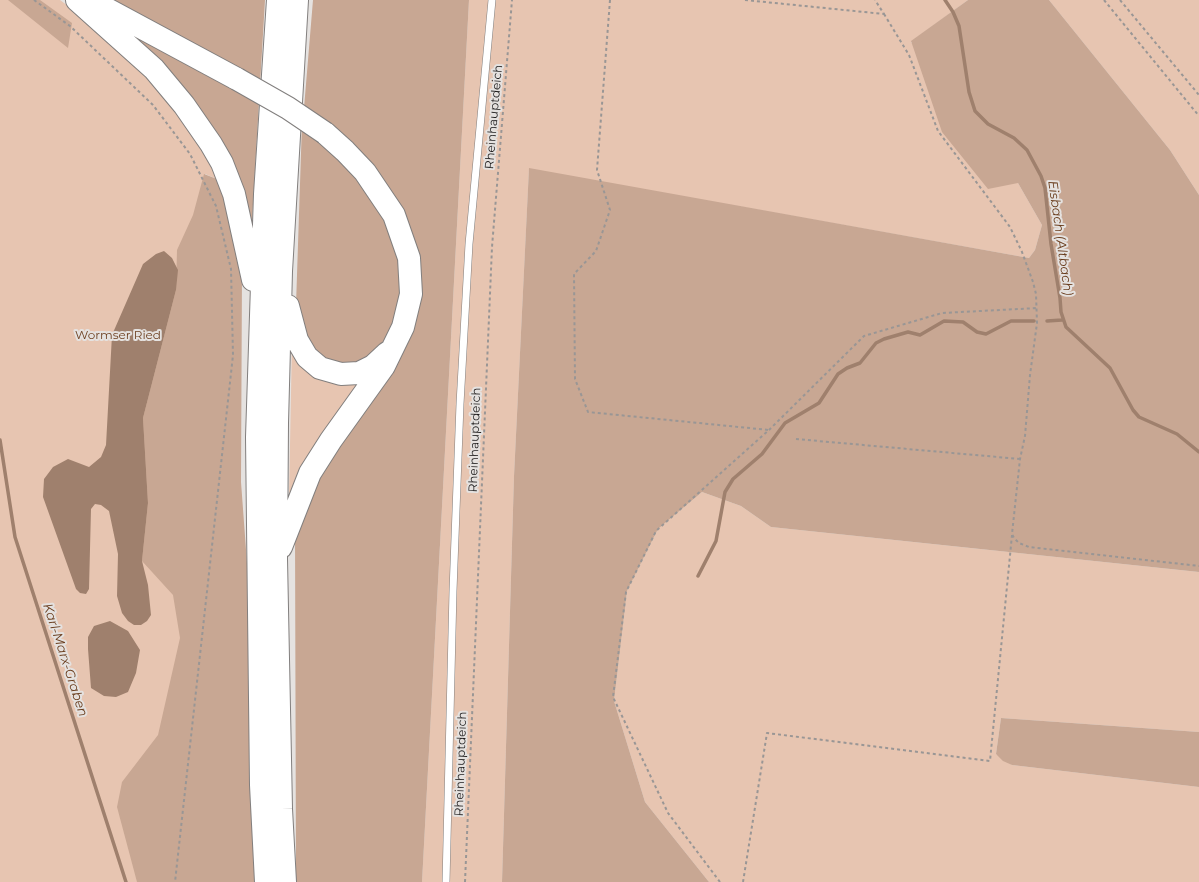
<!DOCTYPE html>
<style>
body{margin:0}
canvas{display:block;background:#e5e2e0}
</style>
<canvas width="1199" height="882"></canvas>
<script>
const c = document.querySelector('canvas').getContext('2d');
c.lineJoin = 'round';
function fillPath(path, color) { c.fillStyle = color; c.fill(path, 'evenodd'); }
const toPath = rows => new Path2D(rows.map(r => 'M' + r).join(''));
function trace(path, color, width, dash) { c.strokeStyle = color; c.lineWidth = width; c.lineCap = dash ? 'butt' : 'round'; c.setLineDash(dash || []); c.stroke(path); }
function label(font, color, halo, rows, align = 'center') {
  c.font = font + ' Montserrat,sans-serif'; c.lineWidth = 4; c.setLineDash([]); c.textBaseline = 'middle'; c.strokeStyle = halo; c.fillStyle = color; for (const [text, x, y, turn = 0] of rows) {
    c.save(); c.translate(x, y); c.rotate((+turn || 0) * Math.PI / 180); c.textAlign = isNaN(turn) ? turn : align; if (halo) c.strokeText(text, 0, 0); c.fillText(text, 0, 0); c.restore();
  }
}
fillPath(toPath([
 [0,0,60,0,91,23,126,54,189,124,222,181,205,174,179,882,0,882],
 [469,0,968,0,911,42,1018,183,1042,225,1035,250,1029,258,529,169,514,476,502,882,422,882],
 [1049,0,1199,0,1199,195,1170,150],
 [292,342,365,376,290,499,289,497],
 [702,492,741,506,771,527,1199,572,1199,732,1001,718,996,754,1012,765,1199,787,1199,882,709,882,645,802,614,701,627,591,658,529]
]), '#e7c5b1');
fillPath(toPath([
 [8,0,40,0,72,23,68,48],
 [109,0,265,0,252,221,250,221,243,196,99,12],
 [313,0,469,0,422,882,296,882,295,528,311,485,384,379,412,248,304,108],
 [968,0,1049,0,1170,150,1199,195,1199,572,771,527,741,506,702,492,658,529,627,591,614,701,645,802,709,882,502,882,514,476,529,168,1029,258,1035,250,1042,225,1018,183,988,189,942,132,911,41],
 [302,123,376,197,406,270,390,342,350,368,312,353,296,305],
 [204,174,222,181,242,271,241,482,247,563,255,882,137,882,117,807,122,782,158,735,180,638,173,595,142,561,148,503,143,418,176,290,177,250,193,215],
 [1001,718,1199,732,1199,787,1012,765,1003,761,996,754]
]), '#c8a793');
fillPath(toPath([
 [164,251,172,258,178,270,176,290,143,418,148,503,142,561,148,585,151,615,147,621,141,625,134,625,128,621,122,613,117,596,118,554,109,511,101,505,95,504,91,509,89,589,86,594,80,593,76,589,43,497,44,479,53,467,68,459,89,467,101,457,106,445,112,335,143,264,156,254],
 [110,621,128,631,140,650,136,673,128,692,116,697,104,696,91,688,88,649,88,637,94,626]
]), '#9f806d');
trace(toPath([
 [945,0,953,12,959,26,969,92,975,111,988,124,1014,138,1027,150,1041,176,1045,188,1051,244,1060,298,1061,312,1066,327,1110,368,1133,410,1139,417,1177,434,1199,452],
 [1047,321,1062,320],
 [0,440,15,537,126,882],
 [698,576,716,541,725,492,733,479,762,454,785,423,819,403,838,374,847,368,860,363,876,343,884,339,908,332,920,335,944,321,963,322,977,332,986,334,1011,321,1034,321]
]), '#9f806d', 3.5);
const lane = toPath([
 [446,882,453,591,460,404,469,244,492,0]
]);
const highway = toPath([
 [77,0,154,69,184,105,211,144,222,163,234,194,253,280],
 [92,1,237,79],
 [288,306,297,340,307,357,320,368,341,374,359,373,373,366,387,353],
 [281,547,310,473,331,440,384,366,403,327,411,294,409,258,394,215,365,172,345,151,325,133],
 [266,882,261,785,257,437,265,194,278,0],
 [285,882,281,809,276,559,277,423,281,271,297,0]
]);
trace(lane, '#827f7e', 8);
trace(highway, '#827f7e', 24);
trace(toPath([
 [34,0,70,26,153,105,190,154,216,206,231,269,233,355,175,882],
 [610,0,597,170,610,210,596,251,574,274,575,379,588,412,769,430],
 [745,0,884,14,875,0],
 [1104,0,1199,116],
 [1120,0,1199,95],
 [884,14,909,55,938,131,1010,227,1022,252,1033,282,1036,294,1037,323,1030,375,1025,436,1020,459,1012,534,1014,538,1019,543,1029,547,1199,566],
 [796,439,1020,459],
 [465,882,492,247,512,0],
 [720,882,668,813,613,697,626,592,656,531,769,430,864,336,942,313,1038,308],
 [743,882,767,733,990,761,1012,535]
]), '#999695', 2, [3, 3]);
trace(lane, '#fff', 7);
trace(highway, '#fff', 22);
const highwayBridge = toPath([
 [237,79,288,108,325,133]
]);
trace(highwayBridge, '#827f7e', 24, []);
trace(highwayBridge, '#fff', 22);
label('12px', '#1f1d1d', '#e5e2e0', [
 ["Rheinhauptdeich",494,117,-85],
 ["Rheinhauptdeich",475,440,-88],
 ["Rheinhauptdeich",461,764,-88]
]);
label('12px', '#6f4223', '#e5e2e0', [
 ["Wormser Ried",118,335]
]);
label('italic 13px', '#693c1c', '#e5e2e0', [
 ["Eisbach (Altbach)",1060,238,82],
 ["Karl-Marx-Graben",65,660,72]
]);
</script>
